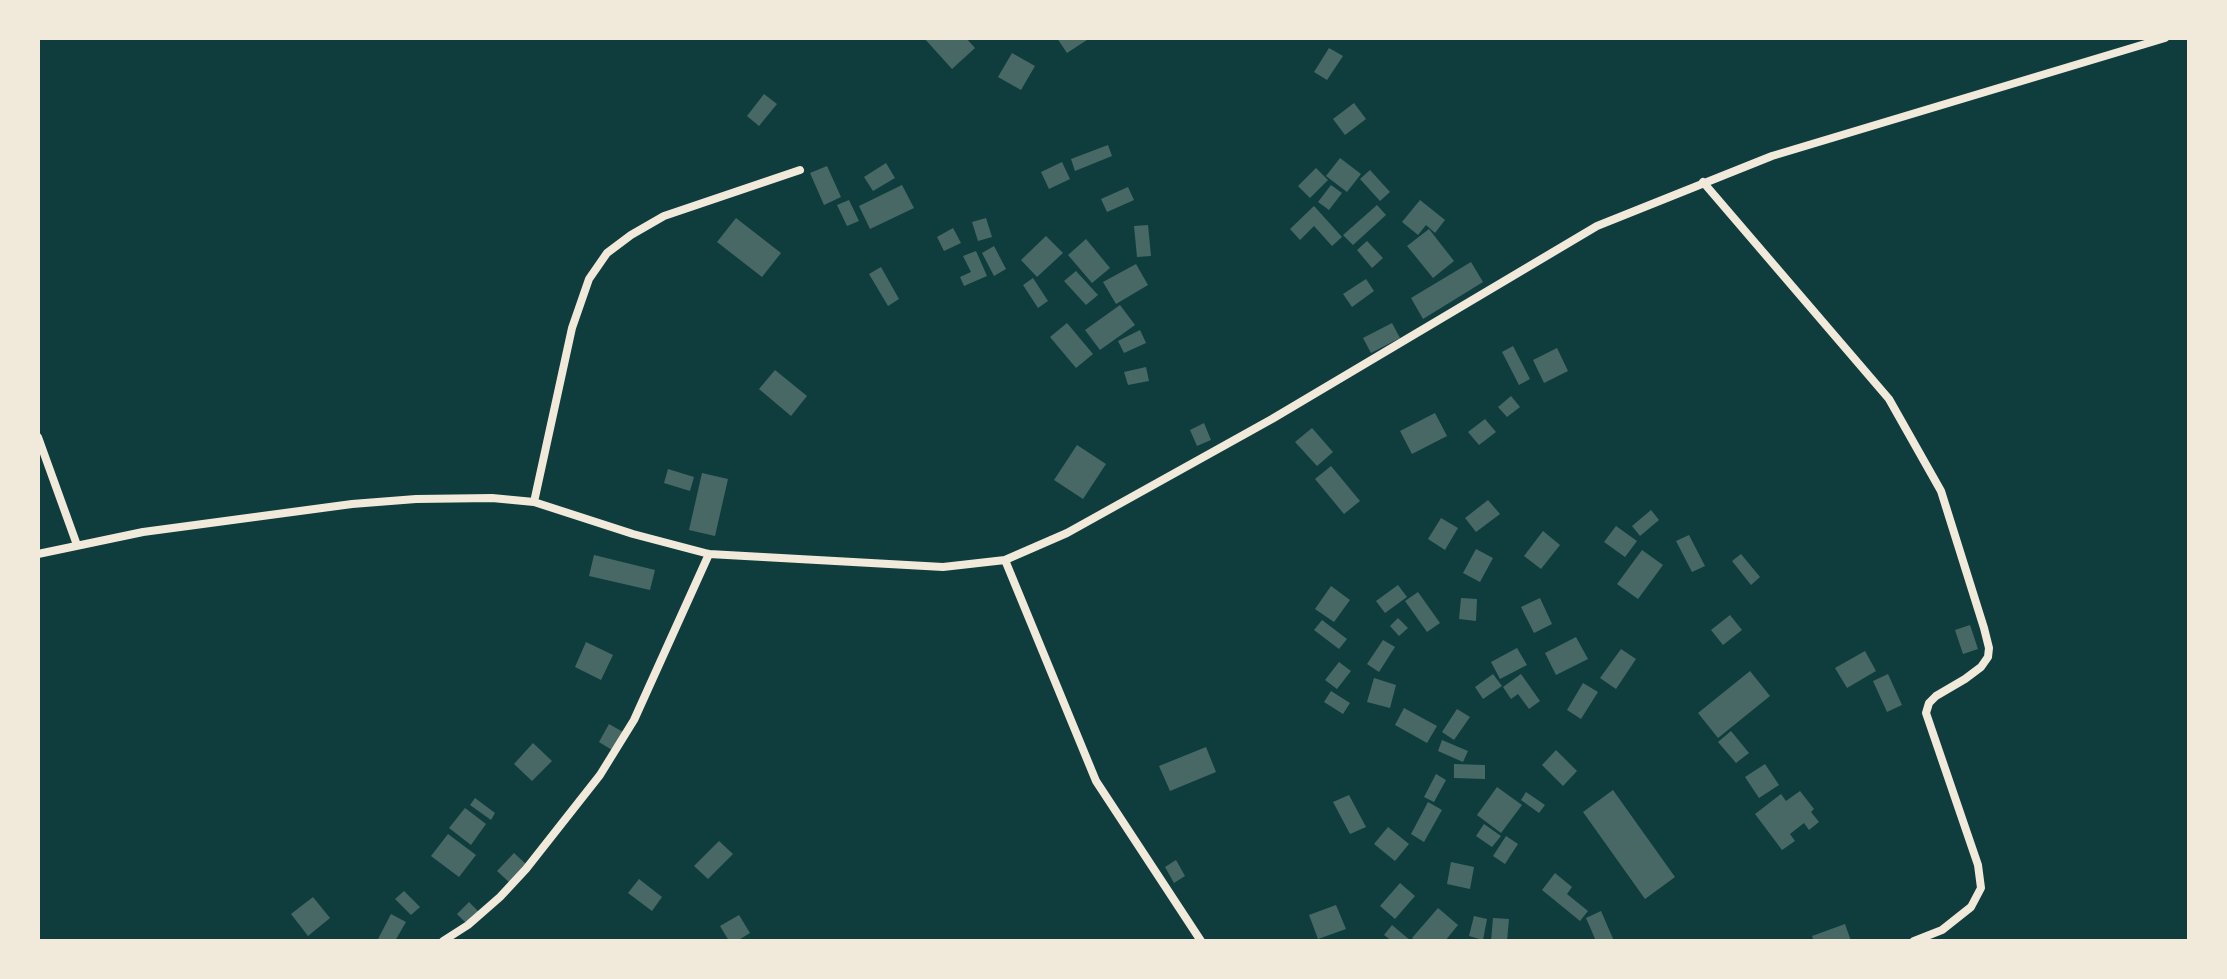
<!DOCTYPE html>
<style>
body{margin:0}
#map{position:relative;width:2227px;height:979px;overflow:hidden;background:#0f3d3e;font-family:"Archivo Narrow",sans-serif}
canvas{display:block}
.frame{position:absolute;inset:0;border:40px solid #f1e9da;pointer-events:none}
</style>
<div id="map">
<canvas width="2227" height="979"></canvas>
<div class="frame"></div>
</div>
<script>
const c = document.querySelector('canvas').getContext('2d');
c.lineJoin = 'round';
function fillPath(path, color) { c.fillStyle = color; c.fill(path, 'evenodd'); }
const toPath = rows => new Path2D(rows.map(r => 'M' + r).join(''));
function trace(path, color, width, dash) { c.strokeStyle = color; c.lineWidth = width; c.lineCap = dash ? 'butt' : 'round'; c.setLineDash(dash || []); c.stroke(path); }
fillPath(toPath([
 [924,38,966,38,975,48,952,69],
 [1057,38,1090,38,1067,53],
 [1329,48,1343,56,1327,80,1314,72],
 [1012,53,1035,66,1021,90,998,77],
 [764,94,777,104,759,126,747,116],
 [1354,103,1366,119,1345,135,1333,119],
 [1108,145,1112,156,1075,171,1071,159],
 [1340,158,1361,174,1347,192,1326,176],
 [1062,162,1070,179,1049,189,1041,172],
 [886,163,895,178,873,191,864,177],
 [827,166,841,197,824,205,810,173],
 [1316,168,1328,180,1310,198,1298,186],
 [1370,170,1390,192,1380,201,1360,179],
 [902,185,914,208,870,229,859,206],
 [1331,185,1342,193,1329,210,1318,202],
 [1128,187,1134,200,1107,212,1101,199],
 [849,200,859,221,847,226,837,205],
 [1420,200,1445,220,1435,233,1426,225,1418,235,1402,222],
 [1377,205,1386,215,1353,245,1343,235],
 [1314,206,1342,237,1332,246,1314,226,1300,240,1290,229],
 [736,218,781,253,762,277,717,242],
 [986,218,992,237,978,241,972,222],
 [1148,225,1151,256,1137,257,1134,226],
 [953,228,961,243,944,251,937,237],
 [1429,229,1454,261,1433,278,1407,246],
 [1046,236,1063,253,1037,277,1021,260],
 [1086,239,1110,268,1092,283,1068,255],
 [1367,241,1383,258,1372,268,1357,250],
 [994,246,1006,269,994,276,982,253],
 [976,251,987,276,964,286,960,277,971,272,963,256],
 [1471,262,1483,282,1423,319,1411,298],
 [1136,264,1148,285,1116,304,1103,282],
 [881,267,899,299,888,306,869,274],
 [1076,271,1098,295,1086,305,1064,281],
 [1033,278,1048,301,1038,308,1023,285],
 [1366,279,1374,291,1352,307,1343,294],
 [1120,305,1135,325,1100,350,1085,330],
 [1067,323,1093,354,1076,368,1050,337],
 [1392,323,1400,338,1371,353,1363,338],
 [1140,330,1146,343,1124,353,1118,341],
 [1513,346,1530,379,1519,385,1502,352],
 [1557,348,1568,371,1544,383,1533,360],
 [1146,367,1149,381,1128,385,1124,372],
 [775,370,807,396,791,416,759,389],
 [1511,396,1520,407,1507,417,1498,407],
 [1435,413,1447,436,1412,454,1400,431],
 [1485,419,1496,432,1479,445,1468,432],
 [1204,423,1211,440,1197,446,1190,430],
 [1312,428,1333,452,1317,466,1295,442],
 [1077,445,1106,464,1083,499,1054,480],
 [1331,466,1360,501,1344,514,1315,479],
 [668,469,694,477,690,491,664,483],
 [702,473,728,479,715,536,689,530],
 [1488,500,1500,514,1476,532,1465,518],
 [1651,510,1659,520,1640,536,1632,526],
 [1441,518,1458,528,1445,550,1428,539],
 [1616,526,1637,541,1625,557,1604,542],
 [1543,531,1560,545,1541,569,1524,556],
 [1689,535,1705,566,1692,572,1676,541],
 [1476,549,1493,558,1480,582,1463,573],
 [1642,550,1663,565,1638,599,1617,584],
 [1741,554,1760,577,1751,585,1732,561],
 [594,555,655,570,650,590,589,576],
 [1398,585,1407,597,1385,613,1376,601],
 [1331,586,1350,600,1334,622,1315,609],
 [1418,592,1440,623,1427,632,1405,601],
 [1461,598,1477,599,1476,621,1459,619],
 [1540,598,1552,624,1534,633,1521,607],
 [1730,615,1742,630,1723,645,1711,630],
 [1398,618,1408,628,1399,636,1390,626],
 [1322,620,1347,639,1339,649,1314,630],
 [1970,625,1978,649,1963,654,1955,630],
 [1576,637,1588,659,1556,675,1545,653],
 [1383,640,1395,647,1379,672,1367,664],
 [586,642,613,655,601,680,575,667],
 [1517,648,1527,665,1500,679,1491,662],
 [1621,649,1636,659,1616,689,1600,678],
 [1865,651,1876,671,1847,688,1835,668],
 [1339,662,1351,671,1337,689,1325,680],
 [1750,671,1770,696,1718,738,1698,713],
 [1493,674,1502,686,1483,699,1475,687],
 [1521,674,1540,701,1529,709,1518,694,1511,699,1503,687],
 [1888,674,1902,705,1887,712,1873,681],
 [1374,678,1396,685,1390,708,1367,702],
 [1583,683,1598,692,1581,719,1567,710],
 [1331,691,1350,703,1343,714,1324,702],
 [1404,708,1437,726,1427,743,1395,725],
 [1457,709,1470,717,1454,740,1442,732],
 [609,724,623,732,612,750,599,742],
 [1731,731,1749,753,1736,763,1718,742],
 [1442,740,1468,751,1463,762,1438,751],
 [533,743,552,761,532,781,514,764],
 [1206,747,1216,772,1170,791,1159,766],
 [1556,750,1577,771,1563,786,1542,765],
 [1454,764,1485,765,1485,779,1454,778],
 [1765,764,1779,785,1759,798,1745,777],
 [1436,774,1446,780,1434,802,1424,797],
 [1497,787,1522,805,1501,833,1477,815],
 [1613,790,1675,877,1645,899,1583,812],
 [1800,791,1814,809,1811,812,1819,822,1809,830,1804,823,1790,834,1795,841,1782,850,1755,814,1781,794,1786,801],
 [1526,792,1545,805,1539,813,1521,800],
 [1349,795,1366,827,1350,834,1333,802],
 [475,798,495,813,491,820,470,805],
 [1428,802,1442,810,1424,842,1411,834],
 [465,808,486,824,471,845,449,828],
 [1484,824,1501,836,1492,847,1476,836],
 [1388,827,1409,844,1395,861,1374,844],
 [448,834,476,855,459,877,431,856],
 [1506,836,1518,844,1505,864,1493,856],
 [719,841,733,854,708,879,694,866],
 [514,853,527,865,510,883,497,871],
 [1176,860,1185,876,1174,883,1165,867],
 [1451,862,1474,867,1470,889,1447,884],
 [1555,873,1572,887,1567,894,1588,911,1580,921,1542,890],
 [639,879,662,897,652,911,628,893],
 [1400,883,1415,896,1395,919,1380,906],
 [404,891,420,907,411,915,395,899],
 [313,897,330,918,308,936,291,914],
 [469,902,479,912,467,924,457,914],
 [1336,905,1346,929,1318,939,1309,915],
 [1438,908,1458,925,1445,941,1417,941,1412,938],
 [1601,911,1614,941,1596,941,1586,918],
 [391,914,406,922,395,941,377,941],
 [739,915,750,933,737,941,729,941,720,926],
 [1474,916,1487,919,1483,940,1469,936],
 [1493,918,1509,919,1507,941,1491,941],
 [1845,924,1851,941,1814,941,1812,936],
 [1392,925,1411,941,1392,941,1384,935]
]), '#486865');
trace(toPath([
 [1703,182,1889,399,1941,491,1984,628,1989,648,1988,657,1981,667,1965,679,1936,696,1929,703,1926,713,1978,865,1981,888,1971,907,1942,930,1914,941],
 [38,437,77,545],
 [534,502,572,328,589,279,607,253,631,235,664,216,800,170],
 [38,554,143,532,352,504,416,499,492,498,534,502,633,534,709,554,943,567,1005,560,1067,533,1272,419,1597,226,1772,156,2165,38],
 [1005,560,1096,781,1201,941],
 [443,941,468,925,500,897,526,869,600,775,634,720,709,554]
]), '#f1e9da', 8);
</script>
